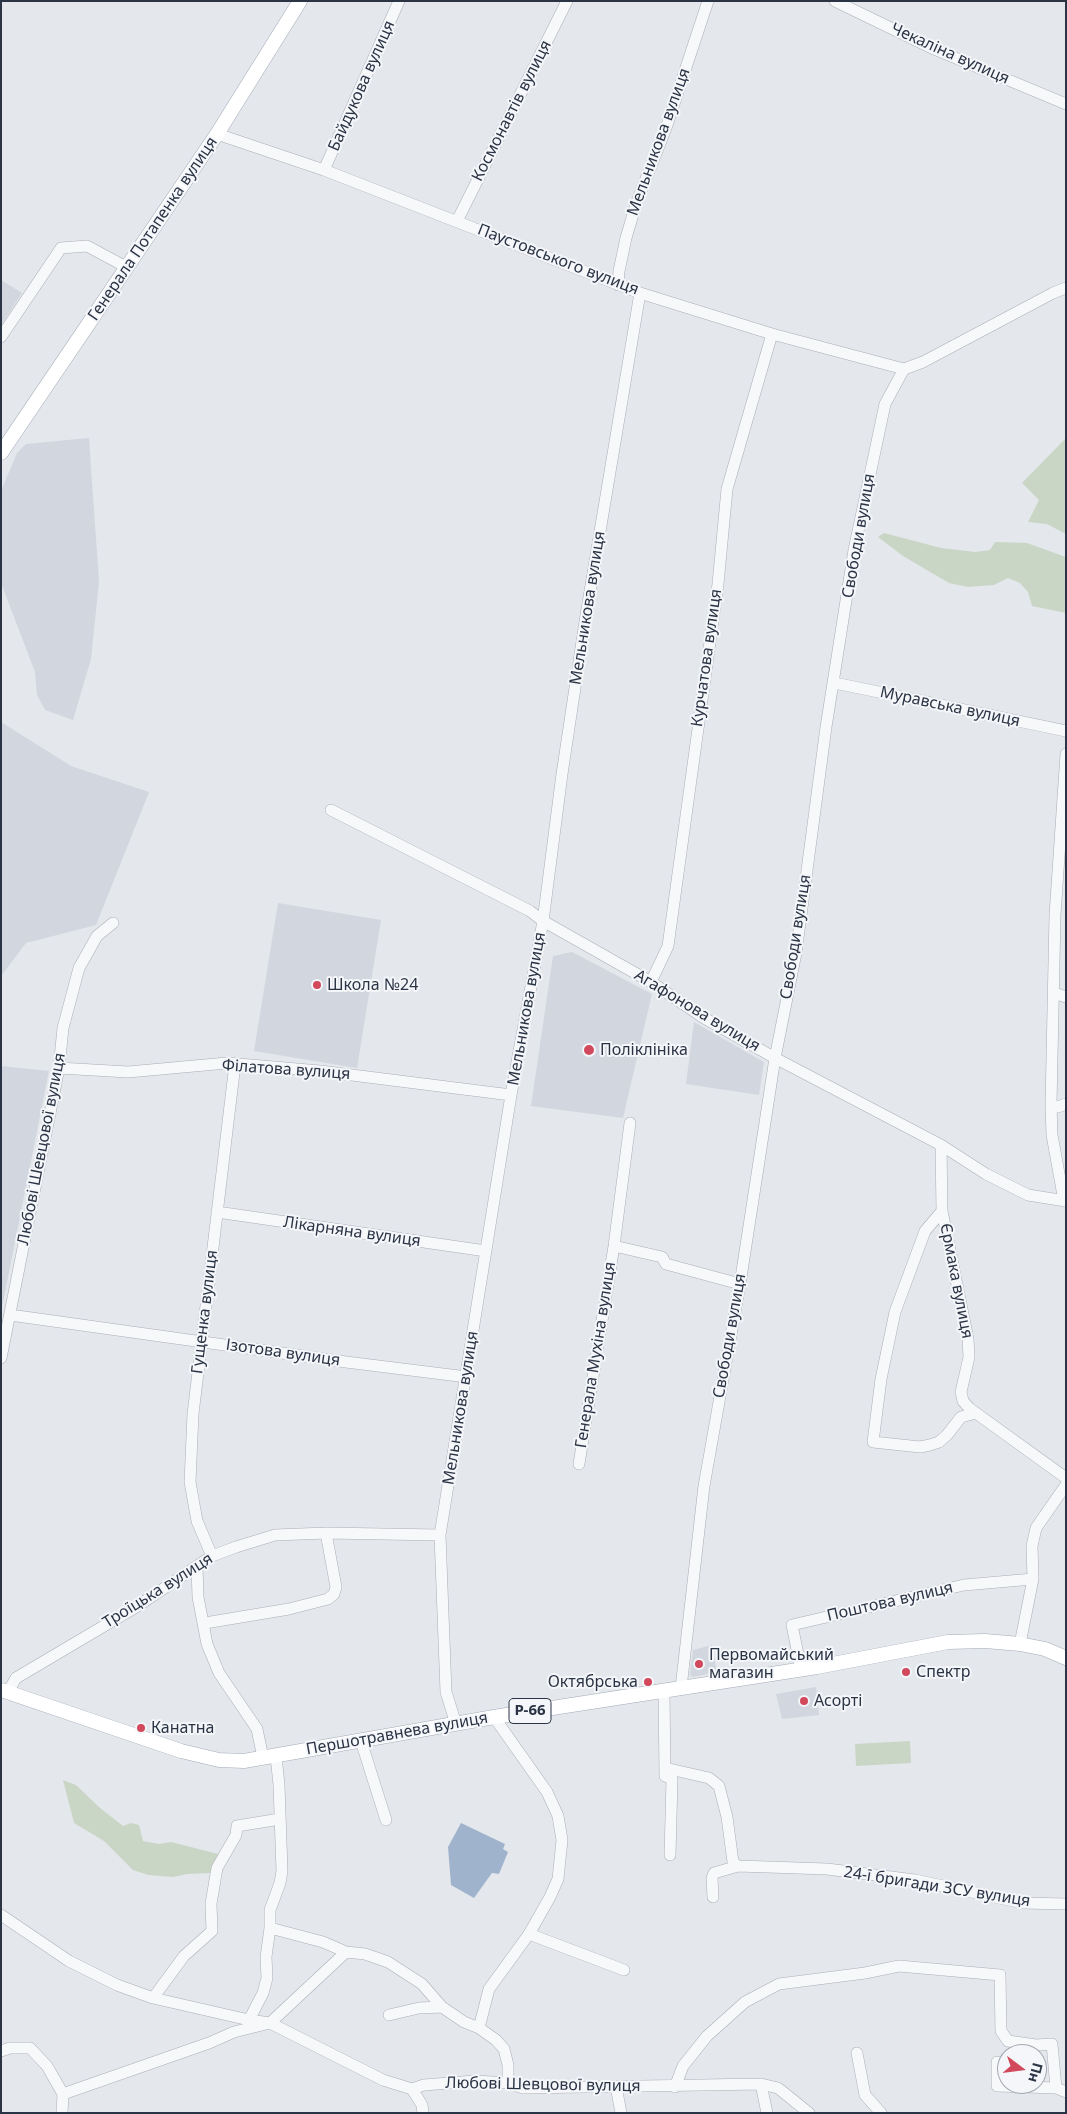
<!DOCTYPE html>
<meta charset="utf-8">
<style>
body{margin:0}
#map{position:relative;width:1067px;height:2114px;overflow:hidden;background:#e4e7ec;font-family:"Noto Sans",sans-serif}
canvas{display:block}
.frame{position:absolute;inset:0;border:2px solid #2b3445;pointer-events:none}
.north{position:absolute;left:997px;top:2044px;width:50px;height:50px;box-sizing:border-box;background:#f4f6f9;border:1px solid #a4a8b1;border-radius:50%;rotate:105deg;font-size:14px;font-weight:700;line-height:20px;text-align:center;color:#2b3445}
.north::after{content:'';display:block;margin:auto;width:18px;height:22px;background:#d1495b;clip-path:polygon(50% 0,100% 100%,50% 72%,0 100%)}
</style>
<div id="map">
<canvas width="1067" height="2114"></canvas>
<div class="frame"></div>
<div class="north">Пн</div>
</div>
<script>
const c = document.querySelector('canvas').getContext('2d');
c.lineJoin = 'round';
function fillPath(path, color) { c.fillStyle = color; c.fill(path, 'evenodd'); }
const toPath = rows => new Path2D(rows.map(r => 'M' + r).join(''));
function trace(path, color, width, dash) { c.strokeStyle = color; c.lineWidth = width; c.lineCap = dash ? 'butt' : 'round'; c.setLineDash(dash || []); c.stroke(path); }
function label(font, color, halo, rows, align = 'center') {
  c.font = font + ' "Noto Sans",sans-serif'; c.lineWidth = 4; c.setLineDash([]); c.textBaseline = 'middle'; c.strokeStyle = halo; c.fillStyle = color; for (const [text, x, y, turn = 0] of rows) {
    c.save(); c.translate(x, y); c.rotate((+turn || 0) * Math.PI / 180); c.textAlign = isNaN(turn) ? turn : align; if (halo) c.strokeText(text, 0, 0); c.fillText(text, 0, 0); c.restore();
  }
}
fillPath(toPath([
 [1,280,22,293,1,325],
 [89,438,99,582,91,659,73,720,45,710,37,695,35,672,1,583,1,491,17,453,26,444],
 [1,722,71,766,149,792,96,925,26,943,1,976],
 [278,903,381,920,357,1068,254,1051],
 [572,952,652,994,623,1118,531,1106,553,956],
 [694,1022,764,1062,759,1095,686,1084],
 [1,1066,49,1071,1,1312],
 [712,1645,717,1672,693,1677,690,1675,693,1650],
 [816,1687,819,1715,782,1719,776,1694]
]), '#d2d6de');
fillPath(toPath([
 [1066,438,1066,534,1047,524,1028,522,1039,500,1022,483],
 [884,533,941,548,975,552,990,550,995,542,1027,543,1066,557,1066,613,1032,606,1028,592,1020,583,1008,578,994,585,968,587,949,583,903,556,878,537],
 [910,1741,911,1763,856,1766,855,1744],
 [63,1780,76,1785,100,1808,123,1826,131,1823,139,1825,143,1841,159,1844,171,1842,218,1854,210,1873,187,1874,173,1877,148,1875,133,1870,104,1841,74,1823]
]), '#c9d6c5');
fillPath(toPath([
 [461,1823,505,1844,503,1849,508,1852,499,1874,492,1873,474,1898,451,1885,448,1847]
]), '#9fb4cc');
const minor = toPath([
 [835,1,934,49,1066,104],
 [217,134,324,170,640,293,772,334,904,369],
 [324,170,399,1],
 [457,221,567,1],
 [618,285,619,271,626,238,636,204,666,128,708,1],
 [1,337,61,248,87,246,128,268],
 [835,683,1066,731],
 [331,810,530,911,543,921,651,982,704,1018,775,1058,941,1145,986,1174,1028,1195,1066,1201],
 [651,982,668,946,718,584,727,489,772,334],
 [1054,993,1066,997],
 [59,1068,128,1072,227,1063,320,1071,511,1095],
 [1051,1105,1058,1107,1066,1104],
 [941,1145,942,1211,968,1339,969,1357,961,1392,963,1401,969,1408,1066,1478],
 [1064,1201,1052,1135,1051,1105,1055,915,1066,754],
 [942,1211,925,1231,895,1312,881,1379,873,1442,920,1447,930,1445,939,1442,947,1435,961,1417,976,1413],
 [217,1212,486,1251],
 [614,1246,662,1257,666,1264,740,1284],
 [10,1315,346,1362,467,1377],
 [1,1358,59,1068,63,1028,79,968,97,936,113,923],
 [579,1464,614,1246,630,1123],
 [212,1556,197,1521,190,1482,193,1414,235,1064],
 [197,1566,198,1597,207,1644,219,1673,257,1729,263,1758],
 [205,1623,289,1609,328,1599,334,1594,336,1587,326,1533],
 [1020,1644,1033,1579,1032,1546,1036,1528,1066,1485],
 [801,1669,792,1625,964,1585,1033,1579],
 [681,1688,704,1486,740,1284,775,1058,796,953,826,727,854,550,885,404,904,369,923,362,1053,293,1066,288],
 [664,1691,665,1776,672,1779,670,1855],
 [8,1692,16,1678,136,1607,212,1556,236,1547,275,1535,326,1533,440,1535],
 [494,1717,547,1792,558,1816,562,1840,558,1879,550,1897,529,1934,489,1989,479,2028,496,2040,504,2049,508,2065,508,2083],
 [456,1724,446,1692,440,1535,511,1095,543,921,562,774,586,615,640,293],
 [361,1741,386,1820],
 [665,1768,709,1778,719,1786,727,1817,733,1862,738,1866],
 [713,1897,712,1878,714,1873,738,1866,827,1869,915,1880,1023,1903,1066,1904],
 [1,1915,69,1961,117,1985,153,1998,249,2020,270,2023,383,2080,412,2089,424,2085,475,2081,508,2083,523,2088,761,2084,778,2088,809,2113],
 [529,1934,624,1970],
 [346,1952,365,1954,388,1962,422,1984,442,2007,464,2022,479,2028],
 [153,1998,184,1956,212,1931,211,1904,217,1868,236,1835,237,1826,280,1819],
 [389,2015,419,2008,442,2007],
 [249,2020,263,1993,267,1978,266,1957,270,1928,270,1910,280,1883,282,1871,279,1785,276,1756],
 [1,2051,10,2048,30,2048,47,2066,63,2094,62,2113],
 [857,2053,865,2095,881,2113],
 [997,2062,997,2086,1056,2088],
 [761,2084,767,2113],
 [616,2086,621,2113],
 [675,2087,683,2066,707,2036,745,2002,779,1984,865,1973,899,1966,1000,1975,1001,2031,1008,2041,1036,2045,1052,2044,1056,2088,1066,2092],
 [412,2089,422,2105,423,2113],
 [63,2094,209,2043,234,2032,270,2023,346,1952,323,1942,270,1928]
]);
const major = toPath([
 [1,453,217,134,300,1],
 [1,1690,181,1751,219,1760,244,1761,494,1717,817,1667,948,1642,985,1641,1020,1644,1045,1649,1066,1658]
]);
trace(minor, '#a9aeb7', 12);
trace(major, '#a3abb8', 15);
trace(minor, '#f7f8fa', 11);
trace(major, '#fff', 14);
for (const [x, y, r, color] of [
 [317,985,5,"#d1495b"],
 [589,1050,6,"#d1495b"],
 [699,1664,5,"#d1495b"],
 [906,1672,5,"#d1495b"],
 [648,1682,5,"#d1495b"],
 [804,1701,5,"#d1495b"],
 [141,1728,5,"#d1495b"]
]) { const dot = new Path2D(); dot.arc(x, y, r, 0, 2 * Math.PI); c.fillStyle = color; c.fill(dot); trace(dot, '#f4f6f9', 2); }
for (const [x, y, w] of [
 [530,1711,42]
]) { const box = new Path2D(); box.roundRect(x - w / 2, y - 12.5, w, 25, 4); c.fillStyle = '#f4f6f9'; c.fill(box); trace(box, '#2b3445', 1); }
label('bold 15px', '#2b3445', null, [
 ["Р-66",530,1711]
]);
label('16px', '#2b3445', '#f4f6f9', [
 ["Чекаліна вулиця",950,54,24],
 ["Байдукова вулиця",362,86,-66],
 ["Космонавтів вулиця",512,111,-63],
 ["Мельникова вулиця",659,142,-70],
 ["Генерала Потапенка вулиця",153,229,-56],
 ["Паустовського вулиця",558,260,21],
 ["Свободи вулиця",859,536,-80],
 ["Мельникова вулиця",588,608,-81],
 ["Курчатова вулиця",707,658,-82],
 ["Муравська вулиця",950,707,12],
 ["Свободи вулиця",796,937,-81],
 ["Мельникова вулиця",527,1009,-80],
 ["Агафонова вулиця",697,1011,31],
 ["Філатова вулиця",286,1070,4],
 ["Любові Шевцової вулиця",42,1149,-79],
 ["Лікарняна вулиця",352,1232,8],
 ["Єрмака вулиця",956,1281,79],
 ["Гущенка вулиця",205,1312,-83],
 ["Свободи вулиця",730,1336,-80],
 ["Ізотова вулиця",283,1353,8],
 ["Генерала Мухіна вулиця",596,1355,-81],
 ["Мельникова вулиця",461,1408,-81],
 ["Троїцька вулиця",158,1591,-32],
 ["Поштова вулиця",890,1602,-13],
 ["Першотравнева вулиця",397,1734,-10],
 ["24-ї бригади ЗСУ вулиця",937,1887,9],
 ["Любові Шевцової вулиця",543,2085,1]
]);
label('16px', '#2b3445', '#f4f6f9', [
 ["Школа №24",327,985],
 ["Поліклініка",600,1050],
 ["Первомайський",709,1655],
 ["магазин",709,1673],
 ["Спектр",916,1672],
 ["Октябрська",638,1682,"right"],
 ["Асорті",814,1701],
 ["Канатна",151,1728]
], 'left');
</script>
